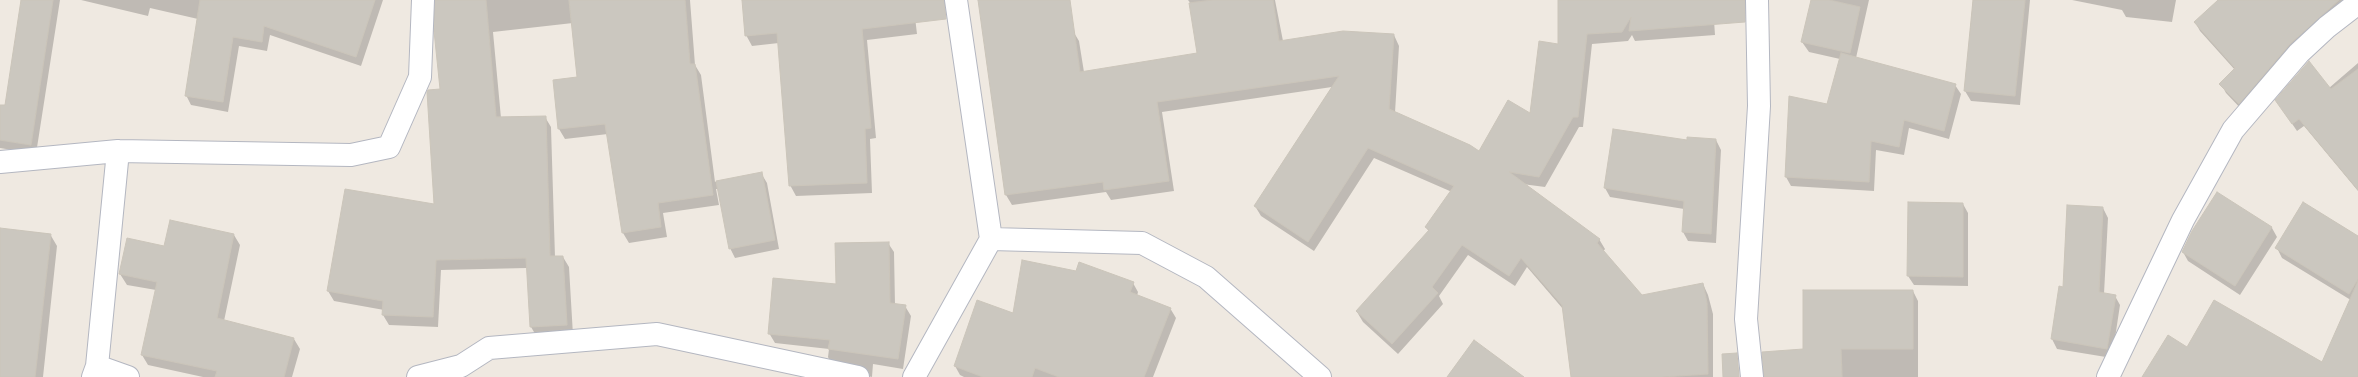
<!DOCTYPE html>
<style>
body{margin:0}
canvas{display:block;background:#efe9e1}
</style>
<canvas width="2358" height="377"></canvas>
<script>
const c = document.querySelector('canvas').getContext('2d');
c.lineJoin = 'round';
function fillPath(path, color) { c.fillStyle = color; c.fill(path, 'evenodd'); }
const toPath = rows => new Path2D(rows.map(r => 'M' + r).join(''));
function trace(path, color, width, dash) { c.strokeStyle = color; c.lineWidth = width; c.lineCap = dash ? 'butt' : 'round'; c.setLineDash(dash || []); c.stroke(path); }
fillPath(toPath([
 [22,0,60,0,36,154,0,148,0,106,6,107],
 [81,0,383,0,361,66,270,35,267,51,239,46,228,112,191,105,186,95,198,19,150,8,148,16],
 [436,0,690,0,695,65,701,75,715,182,761,173,767,183,779,249,735,258,730,248,718,189,716,189,719,205,663,213,667,237,629,243,623,233,608,134,565,139,559,129,578,78,573,23,493,32,501,118,545,117,551,127,555,257,563,257,569,267,573,335,537,337,531,327,527,268,441,270,438,327,389,325,383,315,384,310,334,301,328,291,435,205,441,90],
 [743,0,913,0,917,34,867,40,876,138,870,139,872,193,796,196,790,185,779,43,752,46,746,35],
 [979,0,1065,0,1073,31,1079,41,1084,72,1198,54,1191,4,1188,0,1275,0,1283,41,1394,35,1399,46,1395,113,1479,152,1531,114,1559,45,1651,0,1710,0,1713,5,1715,35,1635,41,1632,35,1628,41,1592,44,1583,127,1579,127,1545,187,1522,184,1599,239,1605,249,1603,252,1641,297,1703,284,1708,295,1713,314,1713,377,1572,377,1563,309,1527,267,1515,286,1468,255,1439,296,1443,304,1398,354,1363,322,1357,312,1429,232,1426,227,1452,192,1374,158,1314,251,1261,216,1255,206,1332,87,1162,112,1174,191,1111,200,1106,192,1012,205,1006,195],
 [1812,0,1869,0,1856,58,1955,85,1961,94,1949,139,1909,128,1904,155,1876,150,1874,191,1791,186,1786,177,1828,106,1840,59,1809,52,1802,42],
 [1973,0,2030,0,2020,105,1971,101,1965,91],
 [2072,0,2176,0,2172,22,2126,17,2122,10],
 [2219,0,2353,0,2244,112,2226,93,2221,84,2235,70,2200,31,2195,22],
 [2358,63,2358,191,2304,126,2297,131,2276,100,2329,88],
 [1716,140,1721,150,1716,243,1688,241,1683,232,1684,209,1610,197,1605,188,1688,142],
 [2217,193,2272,228,2277,237,2240,295,2188,261,2183,252],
 [1963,204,1968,213,1968,286,1914,285,1908,276],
 [2103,208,2108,218,2104,294,2115,296,2120,305,2112,358,2057,349,2052,339,2064,288],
 [170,221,234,235,240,245,224,321,294,339,300,349,292,377,203,377,148,365,142,355,156,290,127,285,120,274,165,247],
 [0,229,50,234,57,246,43,377,0,377],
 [2358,237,2358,297,2354,302,2282,258,2277,248],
 [888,243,894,252,895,304,905,306,911,316,903,369,873,364,872,377,833,367,828,357,829,349,775,343,769,333,837,285],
 [1133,283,1138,292,1137,296,1170,308,1176,318,1153,377,964,377,960,375,955,366,1014,314],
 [1913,291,1918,301,1918,377,1773,377,1804,350]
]), '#0003');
const building = toPath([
 [21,0,53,0,31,145,0,140,0,105,5,105,21,0],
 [200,0,375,0,356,57,264,26,262,42,233,37,223,102,185,96,200,0],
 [435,0,486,0,496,117,546,116,550,256,563,256,567,325,530,327,526,258,436,260,433,317,382,315,383,301,327,291,345,189,434,204,427,92,428,90,440,89,434,31,435,0],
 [569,0,685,0,690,64,695,64,713,195,658,203,661,227,622,233,605,124,558,129,553,80,577,77,569,0],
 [742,0,944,0,946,19,862,29,871,128,865,129,867,183,789,186,777,33,745,36,742,0],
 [978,0,1070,0,1080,72,1197,53,1189,3,1213,0,1273,0,1279,41,1343,31,1394,34,1389,109,1470,145,1479,151,1508,100,1530,113,1539,41,1558,44,1558,0,1745,0,1745,22,1629,31,1631,17,1622,32,1587,34,1578,117,1573,117,1539,177,1509,172,1600,239,1597,243,1642,295,1703,283,1707,303,1708,374,1662,377,1571,377,1562,305,1521,258,1509,276,1462,245,1432,287,1438,293,1392,344,1356,311,1429,230,1425,227,1454,186,1368,148,1308,242,1254,206,1339,76,1157,102,1169,181,1104,190,1103,182,1005,195,978,0],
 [1811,0,1829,0,1860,7,1850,53,1801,42,1811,0],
 [1973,0,2025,0,2015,96,1964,91,1973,0],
 [2218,0,2339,0,2290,44,2239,104,2219,84,2235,68,2194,22,2218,0],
 [1841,53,1956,84,1944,131,1904,120,1899,147,1871,141,1869,182,1785,177,1789,96,1827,104,1841,53],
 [2309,61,2331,89,2358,69,2358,190,2299,119,2292,124,2275,100,2309,61],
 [1613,129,1687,140,1687,137,1716,139,1711,234,1682,232,1684,201,1604,188,1613,129],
 [762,172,775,240,729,249,716,181,762,172],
 [2217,192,2272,227,2235,286,2182,252,2192,231,2217,192],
 [1908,202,1963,203,1963,277,1907,276,1908,202],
 [2303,202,2358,236,2358,279,2349,294,2275,248,2303,202],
 [2067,205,2103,207,2099,292,2116,295,2107,349,2051,339,2059,286,2063,287,2067,205],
 [170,220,234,234,217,318,294,338,284,377,215,377,217,371,141,355,157,282,119,274,127,238,164,246,170,220],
 [0,228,51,234,35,377,0,377,0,228],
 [889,242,890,303,906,305,898,359,828,349,830,340,768,334,773,278,836,284,835,243,889,242],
 [1022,260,1076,271,1079,262,1134,282,1130,292,1171,308,1144,377,1059,377,1035,368,1032,377,983,377,954,366,977,300,1013,313,1022,260],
 [2358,281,2358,377,2142,377,2168,335,2187,347,2214,300,2322,362,2358,281],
 [1803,290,1913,290,1913,349,1841,349,1842,377,1764,377,1762,352,1803,349,1803,290],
 [1474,340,1524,377,1447,377,1474,340],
 [1737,353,1739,377,1723,377,1722,354,1737,353]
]);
fillPath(building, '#cbc7bf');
trace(building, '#cbc5ba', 1);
const street = toPath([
 [0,162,118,151,351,155,389,147,420,77,423,0],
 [991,239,1142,243,1206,277,1320,377],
 [97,366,128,377],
 [93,377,97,366,118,151],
 [418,377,461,366,489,348,657,334,858,377],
 [914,377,991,239,956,0],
 [1752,377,1746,319,1759,106,1757,0],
 [2108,377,2183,220,2233,130,2299,53,2327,27,2358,3]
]);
trace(street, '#b4b7c1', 24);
trace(street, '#fff', 22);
</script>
